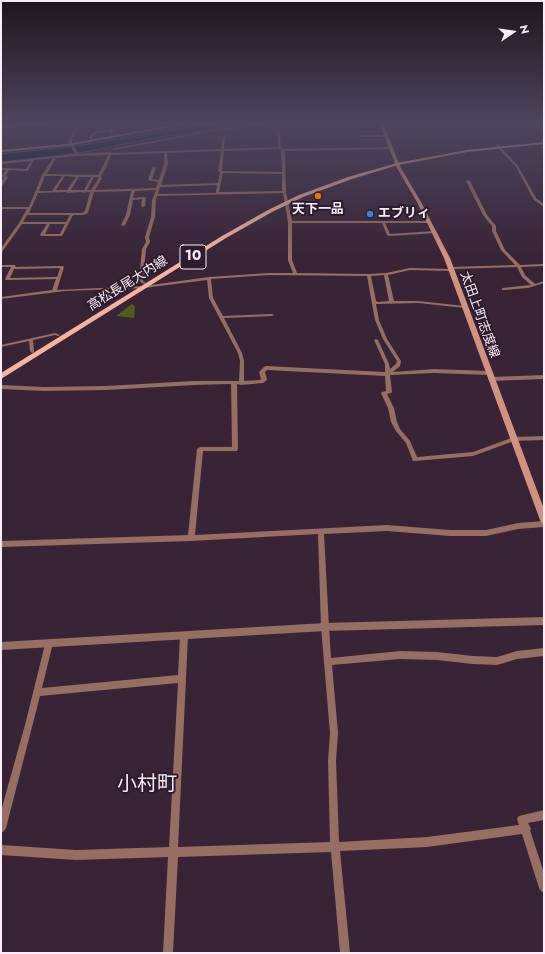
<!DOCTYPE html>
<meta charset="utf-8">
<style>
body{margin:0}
#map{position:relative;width:545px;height:954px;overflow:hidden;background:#392437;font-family:Jost,sans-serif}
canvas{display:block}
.frame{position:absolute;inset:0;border:2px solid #faedf9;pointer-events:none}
.north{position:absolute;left:493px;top:12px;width:40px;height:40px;-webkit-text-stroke:3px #2e1b2d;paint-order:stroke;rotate:77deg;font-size:11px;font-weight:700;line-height:16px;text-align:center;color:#faedf9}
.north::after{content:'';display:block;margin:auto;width:14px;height:18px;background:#faedf9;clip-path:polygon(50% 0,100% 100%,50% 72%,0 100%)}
</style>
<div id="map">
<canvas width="545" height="954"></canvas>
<div class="frame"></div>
<div class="north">N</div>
</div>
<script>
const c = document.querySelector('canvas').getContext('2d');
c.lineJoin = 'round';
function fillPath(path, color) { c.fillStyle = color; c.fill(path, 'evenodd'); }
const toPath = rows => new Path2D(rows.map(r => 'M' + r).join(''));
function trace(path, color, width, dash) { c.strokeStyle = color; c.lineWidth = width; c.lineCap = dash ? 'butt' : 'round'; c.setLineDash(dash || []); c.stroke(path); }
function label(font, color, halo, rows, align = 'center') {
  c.font = font + ' Jost,"Noto Sans JP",sans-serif'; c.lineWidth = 4; c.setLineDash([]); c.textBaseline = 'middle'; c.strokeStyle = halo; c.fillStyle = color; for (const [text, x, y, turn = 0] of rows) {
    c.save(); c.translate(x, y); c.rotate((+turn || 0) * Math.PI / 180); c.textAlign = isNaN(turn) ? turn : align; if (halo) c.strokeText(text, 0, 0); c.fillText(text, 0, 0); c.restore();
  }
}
fillPath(toPath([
 [132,304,135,306,134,318,116,316]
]), '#515c1b');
const water = toPath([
 [213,123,251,123,166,136,79,153,1,162,1,154,76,146,213,123]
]);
fillPath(water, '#001427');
trace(water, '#4b5566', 1);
fillPath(toPath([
 [71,123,73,123,77,129,72,139,72,144,73,145,78,154,110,152,111,153,221,149,223,137,224,136,225,137,224,149,278,147,278,135,279,134,280,135,281,148,284,149,392,147,391,149,285,151,286,192,292,221,429,221,431,222,430,223,385,223,390,234,435,231,437,232,436,233,389,236,387,235,382,223,292,223,292,260,297,273,369,274,386,273,410,268,449,269,450,267,451,267,515,265,501,250,492,231,492,226,483,215,466,181,468,180,470,181,487,215,496,226,496,231,505,250,520,265,544,264,544,266,521,267,525,275,535,284,544,281,544,283,528,288,504,290,502,290,502,288,531,285,522,277,517,267,452,269,452,271,451,271,410,270,388,275,394,301,418,301,465,306,467,307,465,308,418,303,376,304,379,320,387,339,401,361,400,366,393,372,434,369,489,371,492,373,489,375,434,373,390,375,392,392,391,393,387,394,394,408,397,422,400,429,410,441,417,457,473,452,514,437,544,436,544,440,514,441,473,456,415,461,413,461,406,443,396,431,391,422,388,408,381,393,382,392,386,391,385,376,267,370,265,372,267,380,263,383,241,385,237,384,238,449,237,451,203,451,195,535,387,525,450,530,486,530,518,523,544,521,544,527,518,529,486,536,450,536,387,531,324,534,329,627,331,658,400,651,437,652,473,656,497,657,517,651,544,648,544,656,517,659,497,665,473,664,437,660,400,659,332,665,338,733,336,761,339,842,427,837,519,825,517,819,519,816,544,810,544,820,528,823,531,829,530,830,544,873,544,893,541,891,539,888,522,834,427,847,340,851,350,953,340,953,331,852,178,857,173,953,163,953,168,857,76,860,1,855,1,845,76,850,169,847,178,683,40,696,6,828,4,831,1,833,1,811,25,725,46,640,49,639,52,640,53,643,42,688,178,675,180,636,181,633,184,632,187,633,188,636,178,847,330,842,328,761,330,733,321,627,318,534,191,541,1,547,1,541,188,535,197,449,200,447,232,447,231,384,194,385,106,390,44,391,1,389,1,385,44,387,106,386,194,381,239,381,240,361,238,353,209,298,207,280,144,288,65,291,1,299,1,297,52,290,56,279,6,280,5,279,11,267,1,267,1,265,15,265,16,267,63,266,64,267,57,290,144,286,209,277,269,273,293,273,288,260,288,222,283,193,157,196,156,200,155,217,149,237,150,242,146,249,143,281,146,283,144,284,139,281,142,249,146,242,145,237,151,217,152,200,156,190,135,191,133,198,144,197,146,198,145,206,143,207,141,206,142,199,133,200,130,215,125,225,123,226,121,225,126,215,131,191,94,192,88,213,83,215,73,215,62,236,41,236,40,235,47,224,22,224,2,252,1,252,1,248,19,223,27,209,1,209,1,207,29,207,42,175,53,158,34,160,28,171,9,170,6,176,8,177,2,186,1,186,1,182,4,177,2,176,6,170,1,170,1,168,26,169,31,161,1,164,1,162,75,154,71,146,69,145,70,139,75,129,71,123],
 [279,149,281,150,282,172,222,171,224,151,279,149],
 [221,151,218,171,220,172,218,183,161,185,168,164,167,153,221,151],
 [164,153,164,164,159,180,152,179,156,168,154,167,152,168,148,180,158,182,156,188,95,190,102,179,101,176,106,168,111,155,164,153],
 [108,155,102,168,98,175,47,174,56,158,77,156,108,155],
 [223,173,282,174,282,191,219,192,223,173],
 [45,176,62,176,52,191,39,191,45,176],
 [65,176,76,177,67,190,56,190,65,176],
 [79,177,91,177,84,190,71,190,79,177],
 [94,177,98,177,98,179,91,190,87,190,94,177],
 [217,185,216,193,158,194,160,187,217,185],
 [66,192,68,193,82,192,84,193,86,192,90,192,85,211,82,213,29,213,38,193,66,192],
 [27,215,70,215,66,222,23,222,27,215],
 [50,224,65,224,60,234,45,234,50,224],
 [60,268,57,277,10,278,14,269,60,268],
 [269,275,367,276,375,320,383,339,397,361,396,364,390,369,389,364,378,340,376,339,374,340,385,364,385,372,266,366,264,367,259,372,261,379,260,380,244,381,244,361,242,353,224,318,272,316,274,315,272,314,223,316,213,298,211,279,269,275],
 [384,275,389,301,378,302,376,301,371,276,384,275],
 [122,123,126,123,116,126,118,129,112,131,113,135,111,135,109,132,99,133,92,136,92,142,90,141,90,135,97,131,115,129,113,126,101,128,100,126,122,123],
 [168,123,172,123,157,129,155,128,168,123],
 [262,123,269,123,205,133,114,150,112,149,205,131,262,123],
 [539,123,544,123,544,125,542,125,544,127,544,129,538,125,539,123],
 [361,135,387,135,388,136,387,137,360,137,361,135],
 [496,144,498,144,518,166,536,198,544,204,544,207,534,200,516,167,496,146,496,144],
 [55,333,60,335,58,336,55,335,33,340,34,352,32,353,30,351,29,341,1,347,1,345,55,333],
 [544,375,544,379,491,381,488,379,491,377,544,375]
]), '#966e62');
fillPath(toPath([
 [544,617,544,625,325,631,1,650,1,642,325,623,544,617]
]), '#966e62');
fillPath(toPath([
 [43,123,63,123,1,128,1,126,43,123],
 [184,123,193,123,67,146,1,152,1,150,67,144,184,123],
 [379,123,383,123,401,168,421,202,450,258,544,509,544,524,541,522,540,520,444,258,417,202,397,168,379,123]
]), '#d29280');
fillPath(toPath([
 [544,142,544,144,467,152,398,165,352,179,303,197,272,212,226,238,1,379,1,373,222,236,268,210,299,195,348,177,397,163,467,150,544,142]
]), '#f6b4a0');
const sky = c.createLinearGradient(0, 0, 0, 257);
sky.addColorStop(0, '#1f141e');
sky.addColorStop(0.48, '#4e455e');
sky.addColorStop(1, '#4e455e00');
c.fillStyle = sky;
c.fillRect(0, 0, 545, 257);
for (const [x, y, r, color] of [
 [318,196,4,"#e8710a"],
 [370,214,4,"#3f7fe0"]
]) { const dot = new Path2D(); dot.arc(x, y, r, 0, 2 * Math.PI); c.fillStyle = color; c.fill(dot); trace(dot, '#2e1b2d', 1.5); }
label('bold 13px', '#faedf9', '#2e1b2d', [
 ["天下一品",318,210],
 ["エブリィ",378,214,"left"]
]);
label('13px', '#faedf9', '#2e1b2d', [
 ["高松長尾大内線",128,284,-32],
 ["太田上町志度線",479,315,70]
]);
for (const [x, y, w] of [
 [193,257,26]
]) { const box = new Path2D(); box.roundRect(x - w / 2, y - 12, w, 24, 3); c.fillStyle = '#2e1b2d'; c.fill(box); trace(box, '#faedf9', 1); }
label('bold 14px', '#faedf9', null, [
 ["10",193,257]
]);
label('20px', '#faedf9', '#2e1b2d', [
 ["小村町",147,785]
]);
</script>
